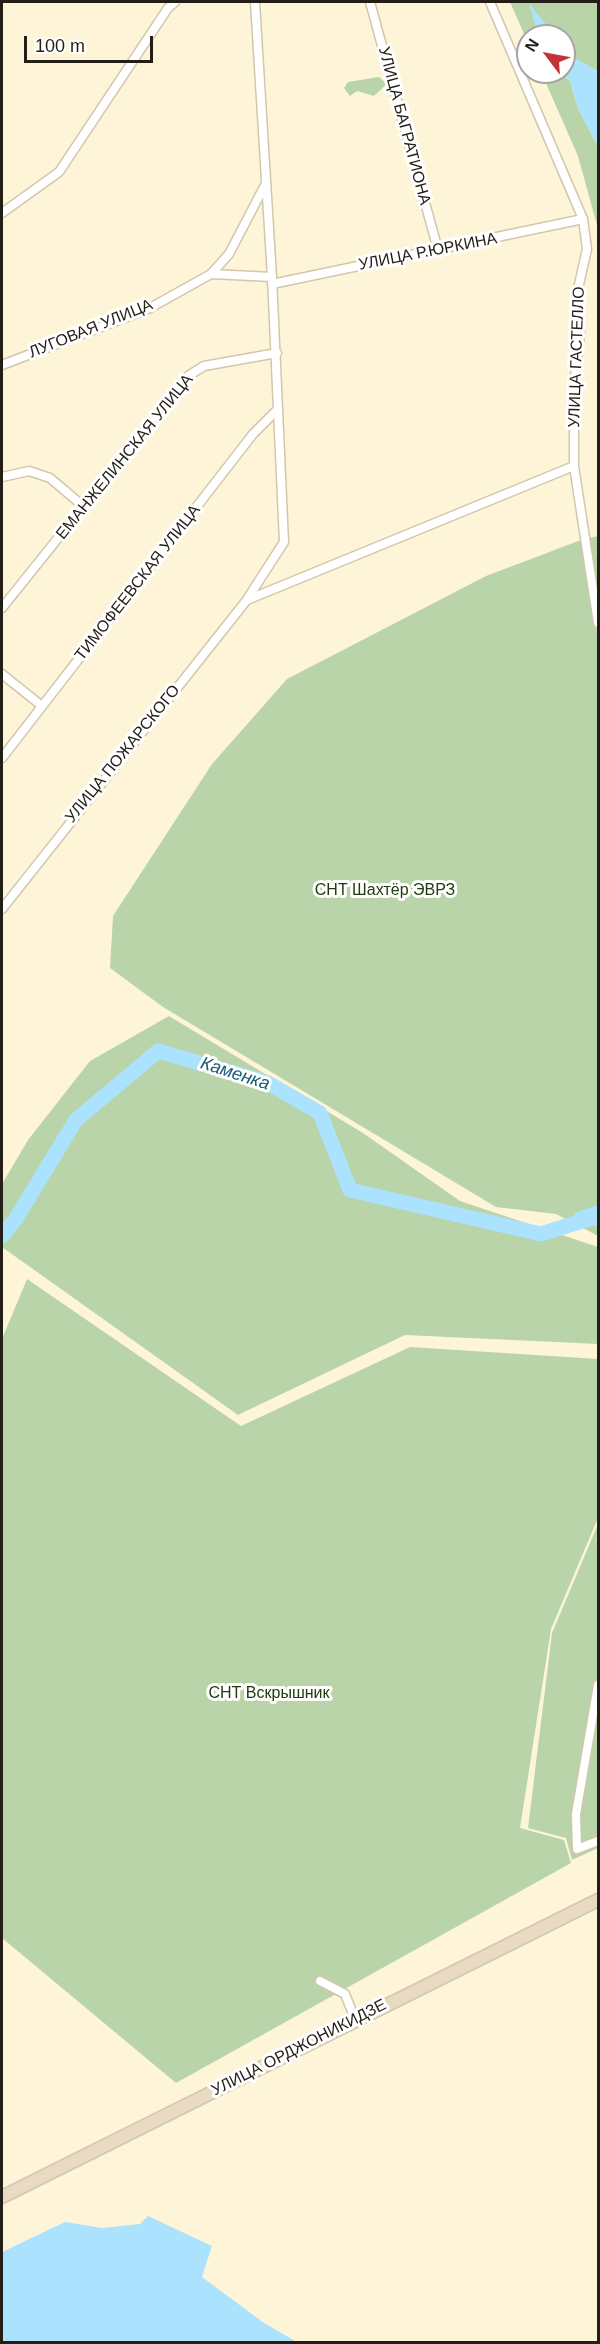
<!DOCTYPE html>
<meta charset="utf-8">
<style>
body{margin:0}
#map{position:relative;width:600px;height:2344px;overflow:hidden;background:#fef5d9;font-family:Arial,sans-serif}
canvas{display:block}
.frame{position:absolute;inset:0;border:3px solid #231f16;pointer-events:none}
.north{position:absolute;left:516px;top:24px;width:60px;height:60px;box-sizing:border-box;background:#fff;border:2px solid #a7a5a2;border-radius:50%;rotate:302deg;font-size:16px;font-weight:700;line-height:24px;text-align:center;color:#231f16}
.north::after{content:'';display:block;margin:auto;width:21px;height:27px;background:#c23339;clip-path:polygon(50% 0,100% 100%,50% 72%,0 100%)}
.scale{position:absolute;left:24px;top:36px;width:129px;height:27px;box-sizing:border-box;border:3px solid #231f16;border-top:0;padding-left:8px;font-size:18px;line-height:21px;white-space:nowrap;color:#231f16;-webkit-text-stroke:4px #fff;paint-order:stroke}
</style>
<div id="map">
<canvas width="600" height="2344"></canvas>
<div class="frame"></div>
<div class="north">N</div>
<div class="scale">100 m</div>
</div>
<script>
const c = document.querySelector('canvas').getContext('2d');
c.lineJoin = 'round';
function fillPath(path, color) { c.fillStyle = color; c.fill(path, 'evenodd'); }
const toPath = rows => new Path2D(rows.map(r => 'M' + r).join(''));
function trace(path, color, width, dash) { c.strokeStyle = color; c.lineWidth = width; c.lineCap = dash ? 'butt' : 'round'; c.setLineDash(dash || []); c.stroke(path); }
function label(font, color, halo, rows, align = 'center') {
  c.font = font + ' Arial,sans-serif'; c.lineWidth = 6; c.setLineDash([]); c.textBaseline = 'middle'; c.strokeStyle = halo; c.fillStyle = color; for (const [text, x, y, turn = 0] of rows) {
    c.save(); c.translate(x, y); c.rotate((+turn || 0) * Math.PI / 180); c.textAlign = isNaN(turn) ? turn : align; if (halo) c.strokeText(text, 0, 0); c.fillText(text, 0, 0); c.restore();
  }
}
fillPath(toPath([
 [510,2,598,2,598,71,564,53,564,36,553,36,530,5,539,36,528,36,528,43],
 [541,72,561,72,570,81,578,108,598,147,598,270,598,229,578,156],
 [379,77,387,84,374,96,357,91,350,96,344,88,348,82],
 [598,536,598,1236,556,1214,496,1207,163,1007,110,968,113,916,212,764,287,679,486,576,581,540],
 [169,1016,363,1133,460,1201,598,1247,598,1344,405,1335,238,1415,2,1247,2,1184,28,1140,90,1061],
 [27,1279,241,1426,410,1347,598,1359,598,1518,551,1629,520,1828,564,1840,571,1863,176,2083,2,1938,2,1339],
 [598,1524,598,1848,572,1860,566,1838,528,1828,552,1633]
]), '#bad4aa');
fillPath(toPath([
 [529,4,545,23,553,36,539,36],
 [564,52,598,71,598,147,578,108,570,81,561,72,564,72],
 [598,1205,598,1227,575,1219,574,1213],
 [148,2216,212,2246,202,2277,264,2323,297,2342,2,2342,2,2252,65,2222,102,2228,140,2224]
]), '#abe2fd');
trace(toPath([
 [2,1236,15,1220,76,1120,158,1051,268,1083,320,1113,350,1190,541,1234,598,1216]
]), '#abe2fd', 15);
const street = toPath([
 [370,2,438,250],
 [490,2,583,219,587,249,578,289,580,335,574,385,574,466,598,623],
 [2,213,59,172,168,8,175,2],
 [211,274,229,254,265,185],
 [272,284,583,219],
 [2,365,150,308,211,274,272,277,255,2],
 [2,477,29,471,50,478,83,506],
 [247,600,574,466],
 [2,608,188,376,204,366,277,353],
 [2,674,42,706],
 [2,758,253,434,277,410],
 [2,909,246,601,284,542,272,277],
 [598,1685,576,1814,577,1849,598,1841],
 [320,1981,345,1994,355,2019]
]);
const secondary = toPath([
 [2,2197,598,1900]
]);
trace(street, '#d1c7ad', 11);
trace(secondary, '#d1c7ad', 15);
trace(street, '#fff', 8);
trace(secondary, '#eadac3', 12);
label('16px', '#231f16', '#fff', [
 ["УЛИЦА БАГРАТИОНА",404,126,75],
 ["УЛИЦА Р.ЮРКИНА",428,252,-11],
 ["ЛУГОВАЯ УЛИЦА",91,329,-22],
 ["УЛИЦА ГАСТЕЛЛО",577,357,-88],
 ["ЕМАНЖЕЛИНСКАЯ УЛИЦА",125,457,-51],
 ["ТИМОФЕЕВСКАЯ УЛИЦА",138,583,-52],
 ["УЛИЦА ПОЖАРСКОГО",123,754,-51],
 ["УЛИЦА ОРДЖОНИКИДЗЕ",299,2048,-27]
]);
label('16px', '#223c0d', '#fff', [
 ["СНТ Шахтёр ЭВРЗ",385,891],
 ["СНТ Вскрышник",269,1694]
]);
label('italic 18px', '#175b77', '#fff', [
 ["Каменка",235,1074,18]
]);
</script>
